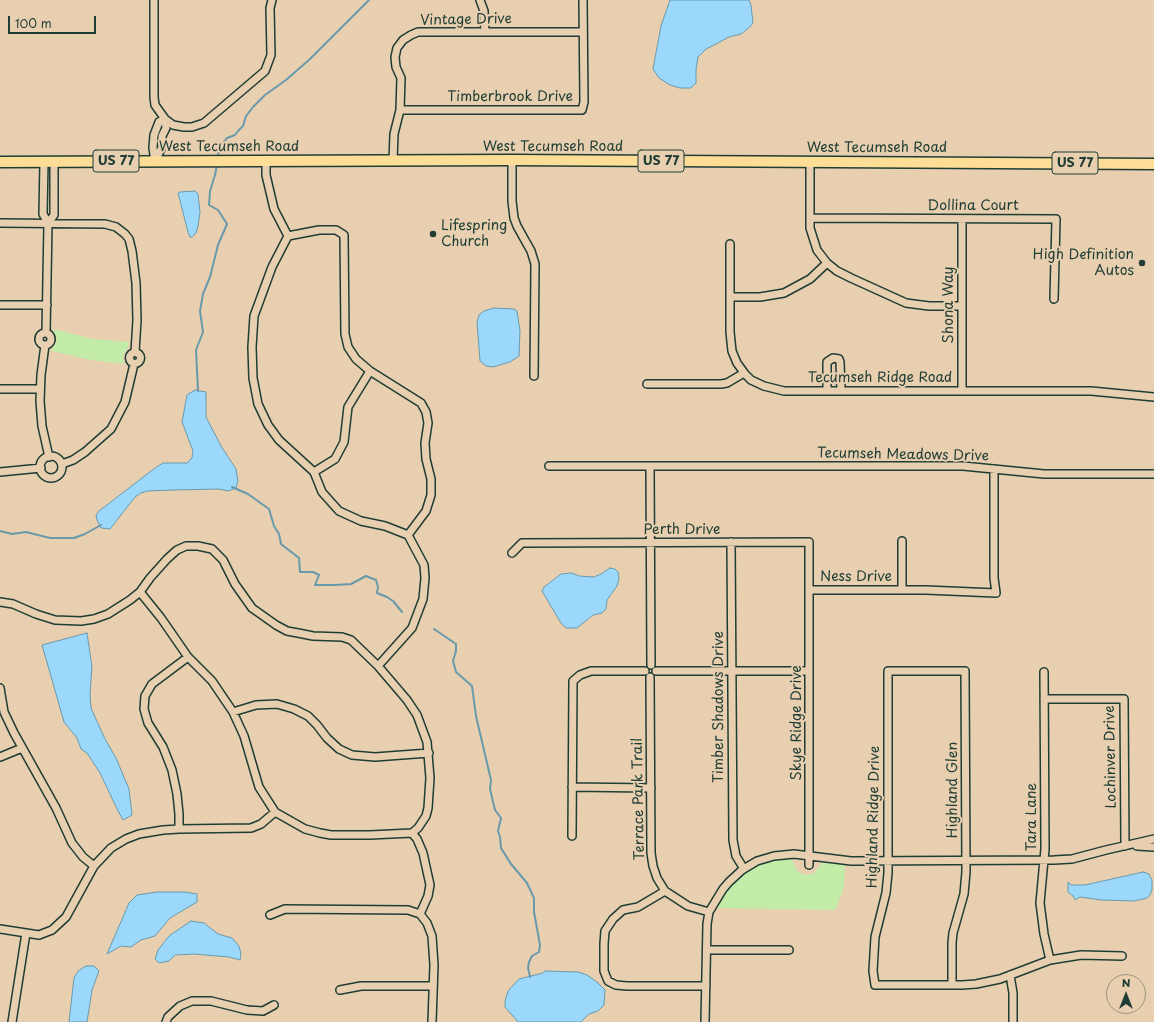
<!DOCTYPE html>
<style>
body{margin:0}
#map{position:relative;width:1154px;height:1022px;overflow:hidden;background:#e8cfb0;font-family:"Playpen Sans",sans-serif}
canvas{display:block}
.north{position:absolute;left:1106px;top:974px;width:40px;height:40px;box-sizing:border-box;background:#e8cfb0;border:1px solid #98957e;border-radius:50%;rotate:0deg;font-size:11px;font-weight:700;line-height:16px;text-align:center;color:#1f3d34}
.north::after{content:'';display:block;margin:auto;width:14px;height:18px;background:#1f3d34;clip-path:polygon(50% 0,100% 100%,50% 72%,0 100%)}
.scale{position:absolute;left:8px;top:16px;width:88px;height:18px;box-sizing:border-box;border:2px solid #1f3d34;border-top:0;padding-left:5px;font-size:12px;line-height:14px;white-space:nowrap;color:#1f3d34;-webkit-text-stroke:3px #e8cfb0;paint-order:stroke}
</style>
<div id="map">
<canvas width="1154" height="1022"></canvas>
<div class="north">N</div>
<div class="scale">100 m</div>
</div>
<script>
const c = document.querySelector('canvas').getContext('2d');
c.lineJoin = 'round';
function fillPath(path, color) { c.fillStyle = color; c.fill(path, 'evenodd'); }
const toPath = rows => new Path2D(rows.map(r => 'M' + r).join(''));
function trace(path, color, width, dash) { c.strokeStyle = color; c.lineWidth = width; c.lineCap = dash ? 'butt' : 'round'; c.setLineDash(dash || []); c.stroke(path); }
function label(font, color, halo, rows, align = 'center') {
  c.font = font + ' "Playpen Sans",sans-serif'; c.lineWidth = 4; c.setLineDash([]); c.textBaseline = 'middle'; c.strokeStyle = halo; c.fillStyle = color; for (const [text, x, y, turn = 0] of rows) {
    c.save(); c.translate(x, y); c.rotate((+turn || 0) * Math.PI / 180); c.textAlign = isNaN(turn) ? turn : align; if (halo) c.strokeText(text, 0, 0); c.fillText(text, 0, 0); c.restore();
  }
}
fillPath(toPath([
 [53,329,93,339,129,342,128,348,124,353,123,356,124,364,91,360,51,351,55,345,57,339],
 [782,859,792,860,798,872,806,875,814,873,823,862,845,863,844,887,835,910,714,908,727,888,743,873,761,864]
]), '#c2eca8');
const water = toPath([
 [670,0,749,0,751,5,753,23,750,27,741,34,729,37,714,45,706,49,698,57,696,70,696,83,691,88,680,88,670,85,659,78,653,69,661,26,670,0],
 [195,191,198,194,200,212,198,226,196,233,192,237,190,237,188,232,178,193,180,192,195,191],
 [494,308,514,309,517,311,520,331,519,356,510,362,493,367,486,366,480,361,477,322,479,315,484,311,494,308],
 [195,390,206,392,206,417,221,446,236,469,238,481,236,488,228,491,219,489,173,490,147,491,141,493,135,497,110,529,101,528,97,520,96,515,99,511,155,468,163,463,187,463,192,458,193,451,182,422,187,395,195,390],
 [610,568,615,569,618,572,619,579,617,586,607,600,606,609,602,613,593,615,577,628,566,628,561,623,542,591,544,587,561,574,572,573,579,576,594,577,601,574,610,568],
 [87,633,92,667,90,694,91,708,105,739,116,758,129,789,132,815,123,820,118,811,100,773,87,753,81,749,77,738,64,722,42,645,87,633],
 [1143,872,1149,874,1152,880,1152,890,1150,895,1147,898,1135,901,1101,900,1080,897,1075,900,1073,896,1068,892,1068,882,1071,885,1085,885,1143,872],
 [157,892,185,892,197,894,197,902,170,918,155,936,141,940,131,947,121,946,107,954,129,903,137,895,157,892],
 [191,921,204,923,218,934,232,938,239,946,241,954,240,960,229,957,194,954,175,955,169,961,159,963,155,959,158,950,169,936,191,921],
 [86,966,94,966,99,971,92,990,87,1022,69,1022,74,978,78,971,86,966],
 [545,971,578,972,587,975,597,982,605,990,604,1005,598,1011,589,1014,581,1022,518,1022,505,1007,505,1001,508,991,519,979,543,973,545,971]
]);
fillPath(water, '#9bd8fc');
trace(water, '#699aac', 1);
trace(toPath([
 [218,158,219,148,227,138,235,135,238,131,243,126,246,116,253,107,265,95,286,80,310,59,369,0],
 [198,391,196,350,203,332,200,311,203,294,210,277,218,245,227,224,218,210,209,205,210,191,215,175,217,165],
 [232,487,248,494,269,509,274,526,279,534,281,544,299,558,300,572,313,572,319,575,315,585,335,585,351,584,366,576,376,580,378,587,377,593,387,597,393,601,402,612],
 [0,531,12,534,26,532,50,538,74,538,85,534,101,525],
 [434,629,456,644,456,651,453,661,456,672,472,686,476,716,491,780,490,789,495,810,501,818,498,831,500,837,501,848,511,864,527,883,534,898,534,912,540,945,539,952,532,956,529,962,528,968,530,977]
]), '#699aac', 2);
const street = toPath([
 [154,0,154,97,155,105,165,119,173,125,184,127,192,127,204,123,265,71,271,55,270,8,272,0],
 [480,0,484,11,485,32],
 [400,110,582,110,584,102,583,0],
 [165,119,166,128,162,136,162,147,155,161,153,148,154,135,159,122,165,119],
 [512,160,512,201,514,218,517,226,531,251,535,264,534,376],
 [266,161,266,175,274,209,288,236],
 [393,161,394,134,400,110,401,78,396,67,395,57,397,48,403,40,411,35,418,32,583,32],
 [44,162,43,214,48,223,46,333],
 [810,162,810,228,817,250,827,263,837,271,851,278,906,303,929,306,962,306],
 [810,218,1056,219,1054,299],
 [0,223,105,224,116,227,125,234,129,239,132,251,136,283,137,320,135,352],
 [48,223,54,215,54,162],
 [288,236,272,267,254,316,252,347,253,378,258,404,268,425,279,440,314,472,322,492,339,511,361,521,385,526,408,535,424,565,425,578,423,599,412,628,378,666],
 [288,236,319,230,336,230,344,235,345,334,348,347,356,359,370,371,421,403,426,412,428,423,425,443,426,459,431,479,431,495,426,511,408,535],
 [730,244,730,332,732,351,737,363,745,374,751,380,764,386,784,391,1091,391,1154,397],
 [730,297,760,297,784,293,810,279,827,263],
 [0,305,47,305],
 '39 339a6 6 0 1 1 12 0a6 6 0 1 1-12 0Z',
 [45,345,41,375,40,401,42,426,49,457],
 '129.5 358a5.5 5.5 0 1 1 11 0a5.5 5.5 0 1 1-11 0Z',
 [647,384,721,384,727,383,744,373],
 [0,389,40,389],
 [827,391,827,362,833,358,839,359,840,362,841,391],
 [962,391,962,219],
 '40 467a11 11 0 1 1 22 0a11 11 0 1 1-22 0Z',
 [62,464,73,460,85,452,111,429,125,402,134,364],
 [549,466,963,466,1044,474,1154,474],
 [650,466,651,665],
 [0,472,41,468],
 [314,472,335,459,344,442,348,407,370,371],
 [902,541,902,590],
 [731,542,733,840,736,856,744,869],
 [512,553,522,543,809,542,809,865],
 [809,590,926,590,996,593,994,578,994,469],
 [0,602,13,604,36,614,55,620,81,621,94,619,108,614,130,600,140,592,150,578,167,559,177,550,186,546,198,546,212,549,223,560,235,584,252,608,276,625,287,631,298,633,313,636,342,637,351,640,378,666,407,700,417,715,427,742,430,778,428,808,426,816,418,828,412,833,417,839,423,853,430,885,428,896,420,914],
 [188,657,212,681,233,712,244,736,259,787,275,812,305,829,320,833,331,835,370,835,412,833],
 [656,671,809,671],
 [1044,672,1045,849,1040,903,1044,934,1050,960],
 [650,677,651,853,653,866,657,878,665,891,688,906,709,912],
 [0,688,4,712,14,733,56,808,72,843,83,857,94,866,66,917,52,930,39,935,0,929],
 [1044,699,1124,699,1125,846],
 [233,712,256,705,277,704,294,709,308,716,317,725,327,738,339,749,352,755,375,757,429,753],
 [0,757,22,748],
 [572,787,651,788],
 [179,829,251,828,261,824,275,812],
 [572,836,573,681,580,675,591,671,645,671],
 [1137,846,1154,847],
 [94,866,111,848,126,839,139,834,163,830,179,829,179,814,177,794,172,770,163,747,148,723,144,709,145,696,152,684,188,657,161,618,140,592],
 [665,891,638,907,623,910,613,919,605,931,604,944,604,971,608,981,616,985,627,986,706,986],
 [270,915,285,909,408,910,420,914,427,923,432,936,434,965,432,1022],
 [707,950,789,950],
 [1010,975,1013,993,1013,1022],
 [952,985,952,943,953,933,964,894,966,872,965,671,888,671,888,873,886,893,875,937,873,971,875,985,962,985,976,984,1000,979,1050,960,1081,955,1122,956],
 [340,990,361,986,433,986],
 [12,1022,26,933],
 [166,1022,168,1017,180,1006,192,1001,211,1001,247,1010,263,1011,274,1005],
 [705,1022,707,924,709,912,723,889,729,882,742,870,757,861,774,856,794,854,851,861,1054,860,1072,859,1106,850,1154,839]
]);
const primary = toPath([
 [0,162,512,160,1154,164]
]);
trace(street, '#1f3d34', 10);
trace(primary, '#1f3d34', 13);
trace(street, '#e8cfb0', 7);
trace(primary, '#fedd96', 10);
for (const [x, y, r, color] of [
 [433,234,4,"#1f3d34"],
 [1142,263,4,"#1f3d34"]
]) { const dot = new Path2D(); dot.arc(x, y, r, 0, 2 * Math.PI); c.fillStyle = color; c.fill(dot); trace(dot, '#e8cfb0', 1.5); }
for (const [x, y, w] of [
 [116,161,46],
 [661,161,46],
 [1075,163,46]
]) { const box = new Path2D(); box.roundRect(x - w / 2, y - 11, w, 22, 3); c.fillStyle = '#e8cfb0'; c.fill(box); trace(box, '#1f3d34', 1); }
label('bold 13px', '#1f3d34', null, [
 ["US 77",116,161],
 ["US 77",661,161],
 ["US 77",1075,163]
]);
label('14px', '#1f3d34', '#e8cfb0', [
 ["Vintage Drive",466,20,-1],
 ["Timberbrook Drive",510,97],
 ["West Tecumseh Road",229,147],
 ["West Tecumseh Road",553,147],
 ["West Tecumseh Road",877,148],
 ["Dollina Court",973,206],
 ["Shona Way",949,305,-90],
 ["Tecumseh Ridge Road",880,378],
 ["Tecumseh Meadows Drive",903,455,1],
 ["Perth Drive",682,530],
 ["Ness Drive",856,577],
 ["Timber Shadows Drive",719,707,-90],
 ["Skye Ridge Drive",797,723,-90],
 ["Lochinver Drive",1111,757,-91],
 ["Highland Glen",953,790,-90],
 ["Terrace Park Trail",639,799,-91],
 ["Highland Ridge Drive",874,817,-89],
 ["Tara Lane",1032,817,-90]
]);
label('14px', '#1f3d34', '#e8cfb0', [
 ["Lifespring",441,226],
 ["Church",441,242],
 ["High Definition",1134,255,"right"],
 ["Autos",1134,271,"right"]
], 'left');
</script>
